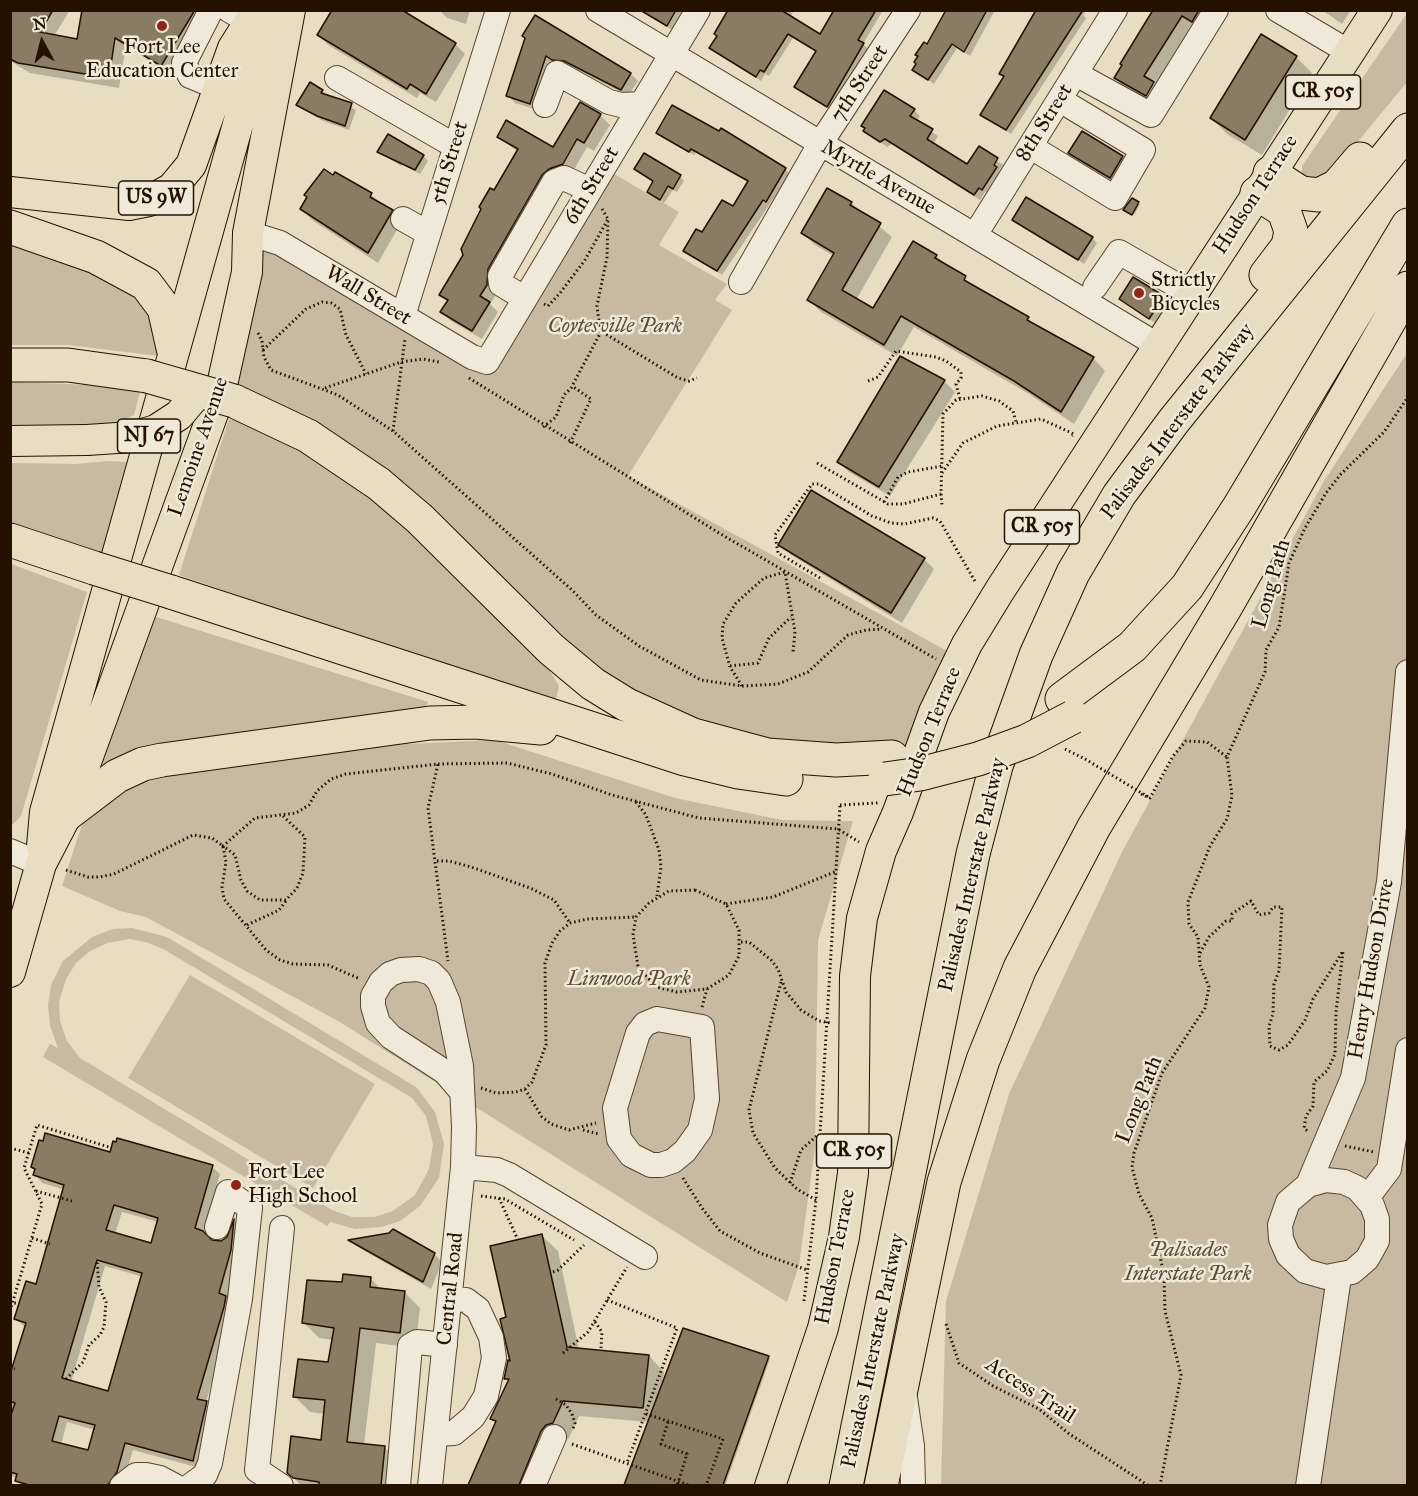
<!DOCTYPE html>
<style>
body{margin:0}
#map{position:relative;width:1418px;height:1496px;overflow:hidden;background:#e8dcc3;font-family:"IM FELL Great Primer",serif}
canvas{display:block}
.frame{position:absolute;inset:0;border:12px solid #251100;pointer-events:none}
.north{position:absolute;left:12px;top:12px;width:60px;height:60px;-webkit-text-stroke:4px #f0e8d8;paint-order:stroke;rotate:353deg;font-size:16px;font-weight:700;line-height:24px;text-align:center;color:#251100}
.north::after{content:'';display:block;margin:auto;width:21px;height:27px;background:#251100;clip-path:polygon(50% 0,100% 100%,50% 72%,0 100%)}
</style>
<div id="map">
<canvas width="1418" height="1496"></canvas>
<div class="frame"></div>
<div class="north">N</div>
</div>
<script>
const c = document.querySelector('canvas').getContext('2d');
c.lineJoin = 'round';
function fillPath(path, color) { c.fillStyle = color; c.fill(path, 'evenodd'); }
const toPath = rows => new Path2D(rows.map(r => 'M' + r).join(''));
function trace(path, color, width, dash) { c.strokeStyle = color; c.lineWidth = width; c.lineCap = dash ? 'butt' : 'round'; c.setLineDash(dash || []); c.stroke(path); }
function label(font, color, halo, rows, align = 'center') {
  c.font = font + ' "IM FELL Great Primer",serif'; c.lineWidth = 5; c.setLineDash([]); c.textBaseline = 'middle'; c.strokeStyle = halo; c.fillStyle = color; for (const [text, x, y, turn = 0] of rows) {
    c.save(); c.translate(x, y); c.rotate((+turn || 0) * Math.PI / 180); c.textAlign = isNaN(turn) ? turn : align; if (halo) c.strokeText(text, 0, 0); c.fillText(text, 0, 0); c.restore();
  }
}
fillPath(toPath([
 [1407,13,1407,82,1327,179,1317,182,1302,175,1302,166],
 [604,168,679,212,659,245,727,284,715,300,732,310,628,476,960,658,927,729,892,757,874,759,659,721,463,562,234,401,248,233,486,362],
 [11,239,63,258,148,299,159,356,68,345,11,345],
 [1407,353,1407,1485,941,1486,946,1301,1009,1094,1123,850,1324,481],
 [10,382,123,386,140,392,134,415,117,423,81,428,11,430],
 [229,419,249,424,297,446,361,484,550,671,559,686,556,699,538,699,179,575],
 [109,461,128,462,101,554,11,528,11,463,76,464],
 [11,564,87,592,21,816,11,826],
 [150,615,428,702,408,744,495,740,675,798,782,820,853,821,818,940,815,1147,799,1265,787,1302,338,1021,146,917,120,911,62,886],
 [132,928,167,937,416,1087,435,1112,444,1144,439,1178,420,1206,400,1221,381,1227,355,1229,330,1222,327,1226,43,1057,50,1044,58,1048,50,1026,48,1005,51,985,63,961,92,937,113,929],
 [130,939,149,943,165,950,412,1098,426,1116,433,1144,429,1169,415,1195,393,1211,374,1217,352,1217,332,1210,80,1058,67,1041,60,1021,59,1002,66,979,76,963,90,951,107,943],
 [190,975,375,1084,313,1188,128,1078]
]), '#c7b9a2');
fillPath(toPath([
 [13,10,70,10,54,36,78,41,132,10,119,88,30,73,10,61,10,15],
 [400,10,455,44,465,54,436,102,420,93,417,98,328,45,319,35],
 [443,10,470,10,466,24,447,18,442,13],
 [639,10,684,10,672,30],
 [743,10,794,10,790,18,821,36,836,10,883,10,863,44,868,49,832,110,796,87,817,52,793,38,769,76,765,74,761,81,711,48,724,19],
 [949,10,995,10,970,56,957,48,934,84,914,70],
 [1039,10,1086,10,1083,15,1086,18,1011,134,982,115,1005,77,1001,73],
 [1156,10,1215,10,1157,106,1126,89,1115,78],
 [1322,10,1351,10,1342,24],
 [193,13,201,20,169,72,136,49],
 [536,17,631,74,638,81,628,96,572,67,561,67,553,62,537,110,515,103,508,95],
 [1296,57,1312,73,1262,155,1227,134,1211,118],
 [322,91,356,110,349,130,323,121,298,105],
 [914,110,920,116,916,121,938,136,933,145,967,166,979,148,1003,165,999,171,1002,174,988,194,985,192,980,200,892,144,887,147,865,131],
 [600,115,610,125,594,151,587,147,572,173,497,279,496,295,490,304,498,312,482,339,451,321,442,312,448,302,441,295,518,152,499,137,554,149],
 [658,133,785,169,790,174,722,275,685,251,733,208,749,182,696,152,694,155],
 [379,152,423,156,428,161,420,174,402,164,401,166],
 [1070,153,1122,157,1130,165,1118,185,1078,160],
 [636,169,680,176,684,181,677,192,673,190,664,203,649,191,655,182],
 [336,174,371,195,402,221,378,263,312,220,302,209],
 [851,203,892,237,856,300,874,310,936,256,978,290,1093,358,1105,371,1074,424,1029,394,914,327,897,356,821,312,808,299,834,256,815,245,802,233],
 [1138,203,1140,205,1134,215,1127,211],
 [1014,220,1092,238,1097,243,1084,264],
 [1163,297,1168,302,1155,323,1121,299],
 [944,381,955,392,890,496,849,472,839,462],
 [780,544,924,559,934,569,902,623,791,555],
 [111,1154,212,1167,220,1174,203,1232,212,1242,221,1242,228,1238,235,1222,242,1228,238,1259,227,1299,233,1305,231,1315,206,1402,214,1410,200,1468,133,1450,124,1480,119,1486,21,1486,17,1478,10,1476,10,1381,26,1328,16,1319,38,1286,65,1190,42,1183,35,1175],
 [122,1212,158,1222,152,1245,115,1234],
 [105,1266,143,1277,109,1393,71,1382],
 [67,1422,95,1430,89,1452,61,1445],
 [542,1236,558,1251,579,1350,649,1356,664,1372,663,1382,768,1357,770,1359,725,1486,625,1486,649,1422,579,1416,569,1438,562,1441,540,1486,469,1486,496,1423,492,1418,509,1382,506,1378,512,1362,508,1318],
 [351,1241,434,1254,442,1262,431,1289,358,1247],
 [371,1279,382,1290,404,1292,420,1308,415,1348,376,1343,364,1445,384,1447,400,1463,398,1486,302,1486,288,1472,322,1442,325,1414,310,1412,294,1396,329,1364,333,1340,319,1338,303,1322,343,1284]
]), '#0003');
const building = toPath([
 [10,10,53,10,40,32,77,39,82,10,195,10,161,66,115,38,109,78,18,63,10,59,10,10],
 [332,10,402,10,456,43,426,94,410,84,407,89,317,35,332,10],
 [640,10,676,10,667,26,640,10],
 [728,10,781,10,820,34,834,10,876,10,858,40,864,43,827,107,794,87,816,51,788,34,764,72,760,70,756,77,709,48,717,36,714,34,728,10],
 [946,10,987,10,964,52,952,44,928,80,912,70,916,64,914,62,918,56,915,55,924,42,927,44,946,10],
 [1036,10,1083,10,1006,130,980,115,1004,76,999,74,1036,10],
 [1153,10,1199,10,1192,22,1182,16,1144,76,1154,82,1146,96,1114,78,1122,65,1120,64,1153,10],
 [535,15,631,73,621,90,564,61,552,60,546,56,530,104,506,96,525,38,522,36,535,15],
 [1261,34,1297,56,1245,140,1210,118,1261,34],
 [310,82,323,90,321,93,352,103,345,126,317,116,296,105,310,82],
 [884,90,915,109,910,116,933,129,927,139,967,164,979,146,998,158,994,165,997,167,982,190,979,188,974,195,885,139,880,142,863,131,865,128,861,126,884,90],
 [580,102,601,114,584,143,577,139,563,164,549,169,542,175,488,269,487,285,480,296,490,302,472,331,440,312,448,300,439,295,463,255,461,249,481,209,479,207,490,188,494,190,518,149,497,137,506,120,553,147,580,102],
 [672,105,719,131,721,128,786,168,766,202,763,200,717,271,683,251,696,229,702,232,722,200,733,206,748,181,691,149,689,152,656,133,672,105],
 [1082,131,1123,156,1110,178,1068,153,1082,131],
 [388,134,424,155,415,170,377,152,388,134],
 [644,153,681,175,673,189,668,186,660,200,647,192,653,181,634,169,644,153],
 [324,169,333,175,335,172,372,193,370,197,393,210,368,253,300,209,307,197,304,195,324,169],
 [827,188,852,202,850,205,881,223,842,290,873,308,913,241,937,255,935,258,966,276,964,280,1029,317,1027,320,1094,357,1061,412,1014,381,901,316,884,345,807,300,834,253,801,233,827,188],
 [1026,197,1093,237,1078,260,1012,220,1026,197],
 [1132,198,1139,202,1132,215,1123,210,1132,198],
 [1133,277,1164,296,1149,319,1119,299,1133,277],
 [900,356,945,380,879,487,837,462,900,356],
 [811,490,925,558,891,613,778,545,811,490],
 [45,1133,110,1152,113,1141,116,1142,117,1138,213,1165,195,1228,203,1231,212,1240,221,1241,227,1237,234,1219,231,1250,219,1293,226,1296,224,1307,197,1399,207,1401,193,1461,125,1443,117,1472,108,1485,29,1485,15,1481,17,1474,10,1472,10,1418,15,1403,10,1401,10,1374,26,1323,14,1319,26,1281,36,1284,64,1185,33,1175,35,1169,31,1167,39,1140,43,1141,45,1133],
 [114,1205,158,1218,151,1243,106,1230,114,1205],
 [97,1260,142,1273,108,1391,62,1378,97,1260],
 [59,1416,95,1425,88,1450,52,1441,59,1416],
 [393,1229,435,1253,423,1282,348,1240,389,1233,393,1229],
 [542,1234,567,1347,649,1355,643,1408,563,1401,553,1423,546,1425,541,1431,519,1485,468,1485,496,1421,490,1419,509,1379,504,1379,508,1360,510,1361,500,1319,506,1317,490,1246,542,1234],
 [343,1274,371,1277,370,1287,405,1291,400,1333,360,1328,347,1442,385,1446,381,1485,319,1485,319,1482,293,1478,287,1473,291,1436,321,1440,325,1400,293,1397,298,1359,328,1362,334,1328,302,1323,307,1280,342,1282,343,1274],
 [683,1328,769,1356,723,1485,624,1485,683,1328]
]);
fillPath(building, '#8a7b65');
trace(building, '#251100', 1.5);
const minor = toPath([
 [211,10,184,63,190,76,219,88],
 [229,10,248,21],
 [598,10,1159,346],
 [1278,10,1349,52],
 [1076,74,1151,115,1216,10],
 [337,78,455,146],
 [545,105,557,73,609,102,621,105,641,104],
 [1031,147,1115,198,1143,150,1060,100],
 [403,219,428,233],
 [248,233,280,243,472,357,487,362,698,10],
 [975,235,1115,10],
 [741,282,820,144,908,10],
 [1095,287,1119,252,1192,294],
 [524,298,501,284,500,276,554,182,564,178,590,190],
 [403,316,498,10],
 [10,851,41,864],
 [657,1019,702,1027,706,1084,707,1099,700,1130,685,1151,673,1161,661,1165,651,1165,631,1155,619,1139,615,1108,638,1033,645,1024,657,1019],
 [463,1167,497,1170,509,1175,645,1257],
 [1308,1185,1326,1180,1344,1182,1357,1188,1372,1205,1377,1219,1377,1241,1367,1259,1352,1272,1326,1277,1305,1271,1288,1255,1281,1239,1280,1225,1288,1202,1308,1185,1353,1078,1389,882,1408,672],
 [1367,1198,1389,1169,1408,1050],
 [905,1398,912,1446,913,1486],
 [436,1434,454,1433,473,1417,486,1396,494,1358,491,1337,478,1309,466,1300,451,1299],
 [122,1486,136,1475,146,1475,160,1478,175,1486],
 [190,1486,205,1475,210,1463,240,1299,250,1208,228,1192,217,1227],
 [281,1486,257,1470,282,1228],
 [398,1486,410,1346,417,1342,445,1345],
 [430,1486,463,1167,464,1127,461,1066,448,1002,439,981,431,973,419,969,401,970,390,974,381,982,373,996,373,1006,378,1023,391,1037,445,1072,462,1092],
 [533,1486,554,1437],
 [1308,1486,1339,1277]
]);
const major = toPath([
 [10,192,129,205,149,201,172,188,191,165,233,48,257,10],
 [10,441,87,440],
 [42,846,45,812,270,10],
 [10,972,41,864,67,814,220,394,247,272,248,233,290,10],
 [770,1486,823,1328,844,1237,853,1173,855,976,862,918,881,851,898,812,934,712,967,644,1000,590,1377,10]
]);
const highway = toPath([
 [1270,173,1301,193,1319,195,1337,186,1360,159],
 [1257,193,1284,211,1291,231,1288,246,1266,275],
 [10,227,96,257,146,284,164,308,173,348],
 [10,365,68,365,147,376],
 [234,401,308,436,379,484,420,519,551,649,593,684,627,705,693,735,767,755,836,760,892,757],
 [10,540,94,568],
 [171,592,685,759,738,772,786,779],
 [1062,699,1132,647,1187,587,1239,507,1408,225],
 [67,814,117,776,143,764,162,760,430,723,476,722,541,728],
 [846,1486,973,854,996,766,1036,655,1073,573,1119,495,1173,422,1408,130],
 [881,1486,944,1182,983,1060,1020,968,1094,827,1225,608,1408,288]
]);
trace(minor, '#564431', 26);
trace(major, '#251100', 32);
trace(highway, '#251100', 35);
trace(toPath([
 [602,209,608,219,607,257,597,306,599,321,604,333,678,378,689,381,697,378],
 [544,304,548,306,560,293,585,260,608,219],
 [258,333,262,341,264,357,271,370,338,395,393,431,572,590,596,615,639,646,701,680,742,686,778,684,808,672,848,635,866,630,882,629],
 [263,350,306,309,322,302,331,303,340,309,346,335,366,374],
 [469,378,719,533,936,659],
 [868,381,878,377,896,351,936,357,946,361,961,372,961,378,956,384,960,399],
 [325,388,401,362,423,359,439,362],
 [543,427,556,417,564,395,571,388,602,330],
 [393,431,405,339],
 [570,443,591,399,572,386],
 [817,463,888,504,903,504,941,494,943,414,956,400,982,396,999,401,1013,411,1016,422],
 [942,473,963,443,997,426,1041,419,1074,434,1072,436],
 [941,494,942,505],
 [884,502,898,477,908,472,943,466],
 [820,578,778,553,775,535,812,484,819,484,872,516,891,523,904,524,933,518,940,521,976,583],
 [730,666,758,663,769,638,791,617],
 [742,686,730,667,722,638,723,624,736,603,764,578,785,572,795,632,793,652],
 [1065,749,1085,759],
 [438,764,507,763,552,774,612,795,699,818,838,829,859,842],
 [1141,794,1150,798,1173,756,1186,741,1207,742,1227,757],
 [636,802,646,815,659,850,661,867,657,896],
 [283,816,305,837,303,873,297,888,286,900,260,900,247,891,241,880,235,855,223,846,255,818,296,813,309,805,317,791,331,779,346,774,438,764,428,808,448,961],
 [437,861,449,861,471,867,530,888,554,900,570,923],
 [66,870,88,877,100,877,114,874,193,835,212,838,223,846,226,862,222,887,224,899,266,950,280,960,293,964,328,965,360,979],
 [695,890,726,904,739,930,739,956,729,975,707,989,677,992,656,987,638,966,633,935,636,917,649,903,669,891,695,890],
 [726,904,773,897,837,871],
 [247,925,279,910,286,901],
 [741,942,749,942,771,960,778,969,786,992,801,1010,819,1021,831,1023],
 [1200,953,1209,937,1226,921,1232,921,1232,914,1251,901,1259,915,1269,913,1273,907,1282,907,1279,971,1274,984,1273,1014,1269,1026,1270,1046,1279,1050,1288,1045,1305,1020,1313,999,1343,951,1336,1012,1335,1054,1327,1071,1314,1082,1313,1106,1306,1116,1304,1128,1309,1132],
 [781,982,749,1110,753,1133,775,1168,797,1189,816,1200],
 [702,1007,707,989],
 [481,1088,496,1093,516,1092,525,1089,532,1082,546,1045,545,963,552,943,560,931,570,923,587,919,636,917],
 [525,1089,542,1117,551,1124,569,1130,596,1123],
 [583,1130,599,1134],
 [1345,1146,1374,1152],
 [10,1148,29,1153],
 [683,1178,702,1208,720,1231,760,1253,807,1270],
 [790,1183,801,1150,819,1134],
 [36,1191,72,1201],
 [481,1196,505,1199,574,1240],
 [499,1198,518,1240],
 [32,1238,50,1244],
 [553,1272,558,1270,584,1245],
 [607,1300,677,1328,627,1463],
 [804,1301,816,1200,840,805],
 [10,1302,19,1304],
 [10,1311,42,1204,24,1168,37,1125,112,1148],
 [595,1322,602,1332,601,1348],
 [946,1324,959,1363,993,1386,1039,1409,1068,1433,1149,1486],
 [563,1353,588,1332,627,1267],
 [10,1367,15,1369],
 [66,1379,83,1362,89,1345,100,1335,104,1327,106,1302,99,1287,97,1260],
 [556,1399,566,1405,572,1414,575,1423,573,1429],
 [646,1414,723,1439,706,1486],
 [10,1415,11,1415],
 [668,1422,661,1444,687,1454,677,1486],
 [572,1444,691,1486],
 [1160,1486,1181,1375,1165,1311,1164,1275,1152,1218,1139,1194,1132,1167,1134,1153,1162,1073,1205,1008,1209,987,1200,965,1198,937,1189,924,1188,902,1210,846,1227,819,1232,796,1227,757,1265,672,1266,650,1279,627,1289,563,1305,528,1326,493,1341,474,1384,432,1408,397]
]), '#251100', 3, [1.5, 3]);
trace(minor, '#f0e8d8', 24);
trace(major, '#e8dcc3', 30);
trace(highway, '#e8dcc3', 33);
const majorBridge = toPath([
 [87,440,132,437,156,430,179,415,195,396]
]);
const highwayBridge = toPath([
 [147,376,234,401],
 [94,568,171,592],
 [885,779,920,774,978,759,1027,741,1073,717]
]);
trace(majorBridge, '#251100', 32, []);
trace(highwayBridge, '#251100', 35, []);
trace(toPath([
 [1085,759,1150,798],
 [840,805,878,803]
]), '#251100', 3, [1.5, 3]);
trace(majorBridge, '#e8dcc3', 30);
trace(highwayBridge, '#e8dcc3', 33);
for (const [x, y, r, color] of [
 [162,26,6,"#8f2418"],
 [1139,293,6,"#8f2418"],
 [236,1185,6,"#8f2418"]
]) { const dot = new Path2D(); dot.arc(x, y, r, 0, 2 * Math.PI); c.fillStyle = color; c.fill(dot); trace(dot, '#f0e8d8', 2); }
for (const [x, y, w] of [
 [1323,92,75],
 [156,198,75],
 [149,436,63],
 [1042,527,75],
 [854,1151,75]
]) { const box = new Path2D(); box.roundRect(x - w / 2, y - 17, w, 34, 4.5); c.fillStyle = '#f0e8d8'; c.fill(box); trace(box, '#251100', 1.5); }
label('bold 20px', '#251100', null, [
 ["CR 505",1323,92],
 ["US 9W",156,198],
 ["NJ 67",149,436],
 ["CR 505",1042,527],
 ["CR 505",854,1151]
]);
label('21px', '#251100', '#f0e8d8', [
 ["Fort Lee",162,48,"center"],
 ["Education Center",162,72,"center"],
 ["Strictly",1151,281],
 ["Bicycles",1151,305],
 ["Fort Lee",248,1173],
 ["High School",248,1197]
], 'left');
label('21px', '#251100', '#f0e8d8', [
 ["7th Street",860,84,-57],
 ["8th Street",1045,123,-58],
 ["5th Street",450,163,-73],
 ["Myrtle Avenue",878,178,30],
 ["6th Street",592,186,-59],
 ["Hudson Terrace",1256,195,-57],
 ["Wall Street",368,296,31],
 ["Palisades Interstate Parkway",1178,422,-53],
 ["Lemoine Avenue",199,447,-71],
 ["Long Path",1272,584,-74],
 ["Hudson Terrace",930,732,-68],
 ["Palisades Interstate Parkway",973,875,-77],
 ["Henry Hudson Drive",1372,969,-80],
 ["Long Path",1140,1100,-68],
 ["Hudson Terrace",836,1257,-79],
 ["Central Road",451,1289,-84],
 ["Palisades Interstate Parkway",874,1351,-78],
 ["Access Trail",1030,1391,33]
]);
label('italic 21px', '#5e4c39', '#f0e8d8', [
 ["Coytesville Park",615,327],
 ["Linwood Park",629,980],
 ["Palisades",1188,1251],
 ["Interstate Park",1188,1275]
]);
</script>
